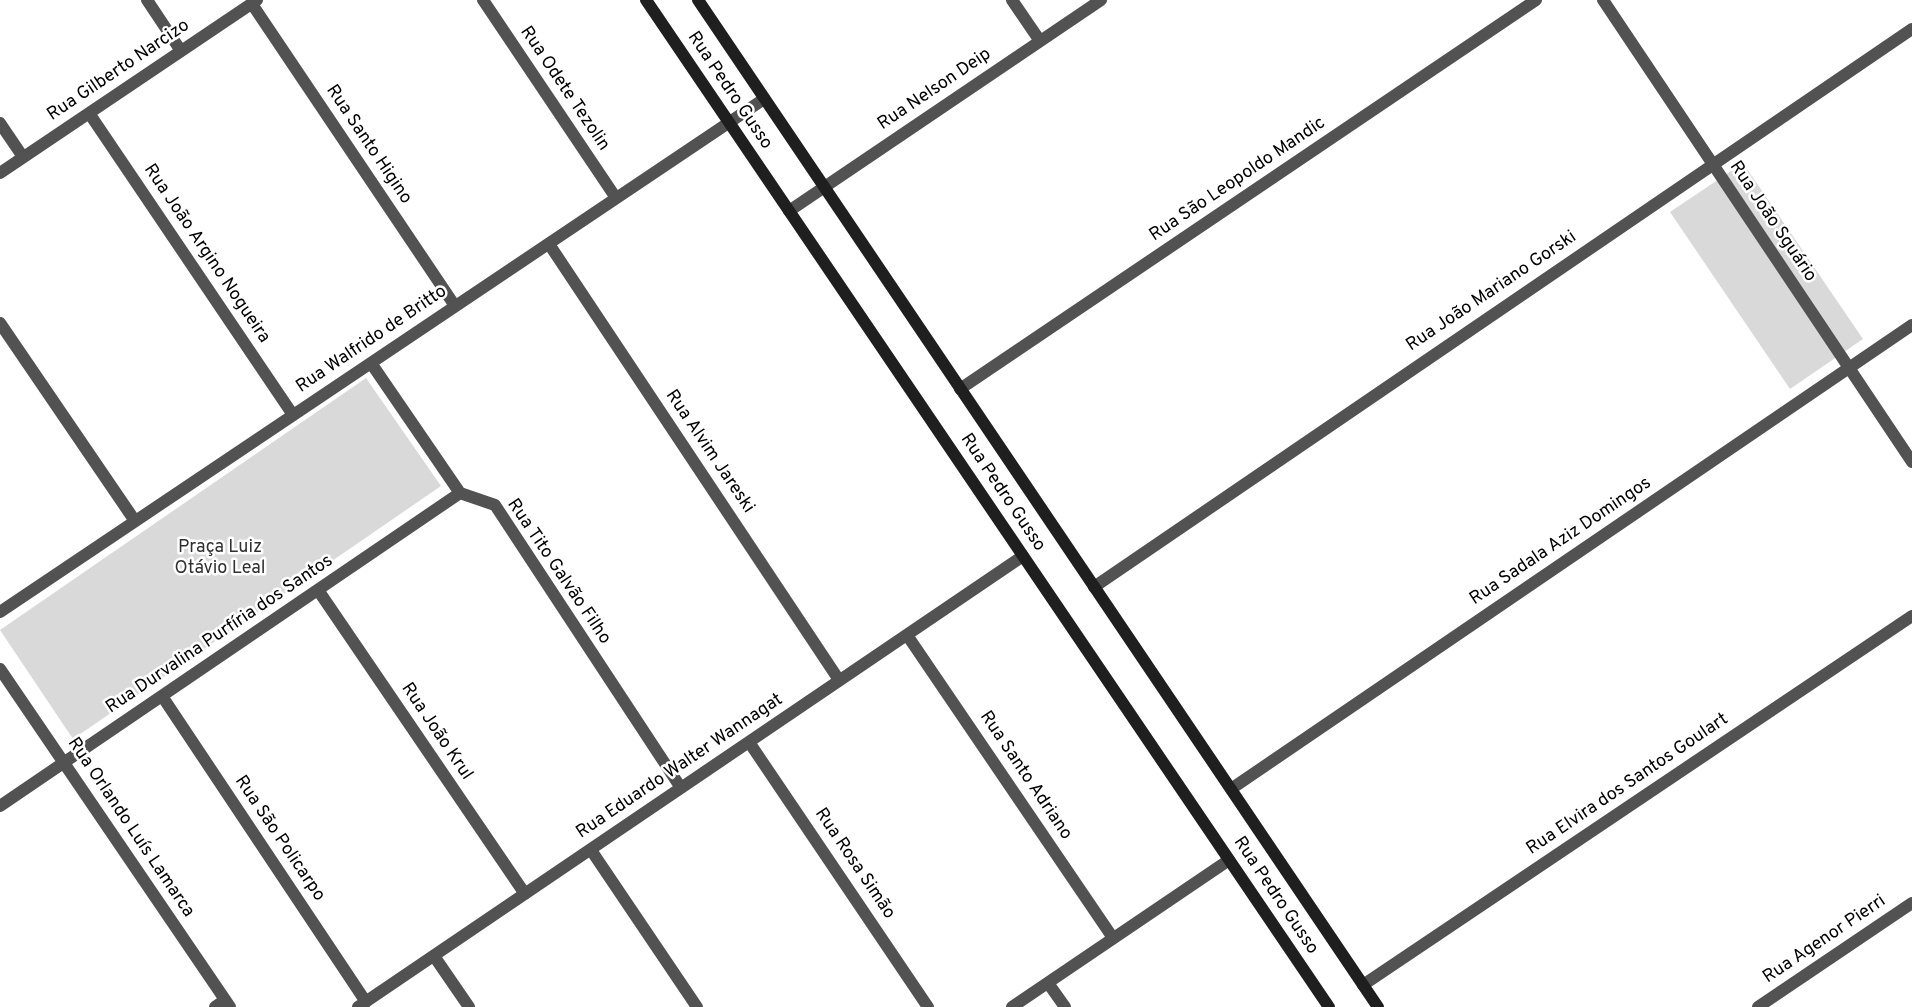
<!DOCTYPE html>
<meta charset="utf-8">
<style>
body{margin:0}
canvas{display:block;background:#fff}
</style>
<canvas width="1912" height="1007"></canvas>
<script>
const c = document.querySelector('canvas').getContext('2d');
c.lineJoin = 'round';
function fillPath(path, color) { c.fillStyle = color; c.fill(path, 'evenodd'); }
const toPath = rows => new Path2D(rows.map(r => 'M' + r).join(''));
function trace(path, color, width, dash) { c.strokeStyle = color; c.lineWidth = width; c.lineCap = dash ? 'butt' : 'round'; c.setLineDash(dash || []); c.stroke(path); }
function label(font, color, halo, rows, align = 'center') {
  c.font = font + ' Overpass,sans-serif'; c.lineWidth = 5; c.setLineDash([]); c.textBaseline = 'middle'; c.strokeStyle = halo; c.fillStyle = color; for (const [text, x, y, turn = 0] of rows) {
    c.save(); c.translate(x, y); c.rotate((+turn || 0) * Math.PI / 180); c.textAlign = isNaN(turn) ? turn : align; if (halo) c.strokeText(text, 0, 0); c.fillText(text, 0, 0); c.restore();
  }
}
fillPath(toPath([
 [1743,163,1863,339,1790,389,1670,212],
 [366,378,441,486,73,739,0,630]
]), '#d9d9d9');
trace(toPath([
 [1603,0,1912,462]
]), '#525252', 12);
trace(toPath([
 [147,0,181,51],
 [483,0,616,198],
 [1012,0,1040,41],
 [252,4,455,306],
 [89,113,293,415],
 [0,123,23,157],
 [0,173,257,0],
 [789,211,1101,0],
 [549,244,839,680],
 [0,323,135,521],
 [371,363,460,493,495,505,681,788],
 [960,389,1536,0],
 [1094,587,1912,29],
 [318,590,525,894],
 [0,612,764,99],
 [907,635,1113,938],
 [0,669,230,1007],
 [162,696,366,1002],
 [749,742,928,1007],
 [1231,789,1912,325],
 [0,806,460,493],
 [591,850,697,1007],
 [434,956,469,1007],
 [1048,983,1065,1007],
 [1363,985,1912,616],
 [215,1007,225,1000],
 [358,1007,1023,556],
 [1012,1007,1229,860],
 [1758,1007,1912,903]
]), '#525252', 12);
trace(toPath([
 [646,0,1329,1007],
 [698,0,1378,1007]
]), '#1f1f1f', 12);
label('18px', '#000', '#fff', [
 ["Rua Gilberto Narcizo",119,71,-34],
 ["Rua Odete Tezolin",564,89,56],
 ["Rua Nelson Deip",935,90,-34],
 ["Rua Pedro Gusso",729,91,56],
 ["Rua Santo Higino",368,145,56],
 ["Rua São Leopoldo Mandic",1238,180,-34],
 ["Rua João Sguário",1772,222,56],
 ["Rua João Argino Nogueira",206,254,56],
 ["Rua João Mariano Gorski",1492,292,-34],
 ["Rua Walfrido de Britto",372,340,-34],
 ["Rua Alvim Jareski",709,452,56],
 ["Rua Pedro Gusso",1002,493,56],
 ["Rua Sadala Aziz Domingos",1561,542,-34],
 ["Rua Tito Galvão Filho",558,572,56],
 ["Rua Durvalina Purfíria dos Santos",220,635,-34],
 ["Rua João Krul",436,732,56],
 ["Rua Eduardo Walter Wannagat",680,767,-34],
 ["Rua Santo Adriano",1025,776,56],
 ["Rua Elvira dos Santos Goulart",1628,785,-34],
 ["Rua Orlando Luís Lamarca",130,828,56],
 ["Rua São Policarpo",279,839,56],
 ["Rua Rosa Simão",854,864,56],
 ["Rua Pedro Gusso",1275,896,56],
 ["Rua Agenor Pierri",1825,940,-34]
]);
label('18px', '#303030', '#fff', [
 ["Praça Luiz",220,548],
 ["Otávio Leal",220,569]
]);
</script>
